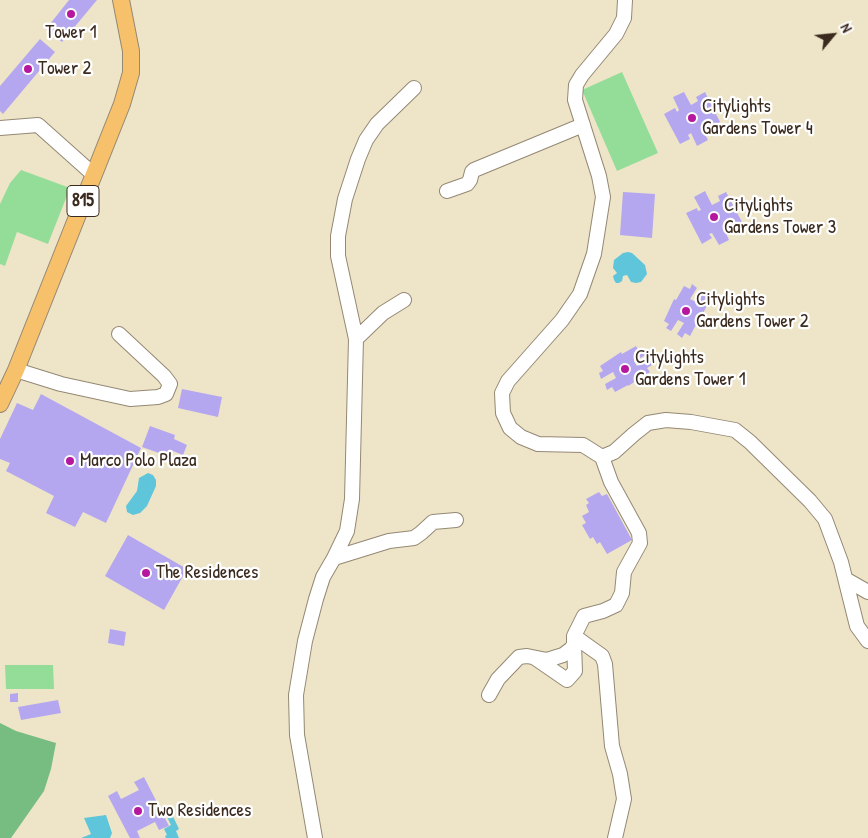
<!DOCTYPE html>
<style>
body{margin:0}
#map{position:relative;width:868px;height:838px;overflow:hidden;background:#eee5c9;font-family:"Patrick Hand",sans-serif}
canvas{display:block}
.north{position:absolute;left:808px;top:10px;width:50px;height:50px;-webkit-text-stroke:4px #fff;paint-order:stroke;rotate:62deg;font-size:14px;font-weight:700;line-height:20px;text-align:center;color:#3b2a1e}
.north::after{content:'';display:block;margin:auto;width:18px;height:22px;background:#3b2a1e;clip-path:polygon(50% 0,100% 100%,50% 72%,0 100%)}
</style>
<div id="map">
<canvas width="868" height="838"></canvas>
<div class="north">N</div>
</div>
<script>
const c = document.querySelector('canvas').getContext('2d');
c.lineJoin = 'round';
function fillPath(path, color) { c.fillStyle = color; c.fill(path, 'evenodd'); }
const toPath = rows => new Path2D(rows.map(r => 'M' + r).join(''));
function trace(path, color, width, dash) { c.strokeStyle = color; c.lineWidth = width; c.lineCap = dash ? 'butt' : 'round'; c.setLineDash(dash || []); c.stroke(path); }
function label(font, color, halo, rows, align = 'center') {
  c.font = font + ' "Patrick Hand",sans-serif'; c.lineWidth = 4.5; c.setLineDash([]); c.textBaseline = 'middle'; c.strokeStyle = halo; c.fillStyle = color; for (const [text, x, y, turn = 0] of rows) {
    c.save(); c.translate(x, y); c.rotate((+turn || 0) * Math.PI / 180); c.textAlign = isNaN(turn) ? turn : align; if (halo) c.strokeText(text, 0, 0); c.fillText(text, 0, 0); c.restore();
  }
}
fillPath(toPath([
 [622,72,658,153,617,171,582,90],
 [21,170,70,188,48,244,17,232,5,266,0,264,0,204,10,183],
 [5,665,53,665,54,689,6,689]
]), '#94dd98');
fillPath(toPath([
 [0,723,16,731,56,743,51,769,44,791,11,838,0,838]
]), '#77bc80');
fillPath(toPath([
 [628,252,632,253,645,265,647,274,641,282,636,283,631,282,627,275,623,276,622,281,619,283,616,283,614,280,613,276,617,273,613,268,614,260,623,253],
 [148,473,153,475,156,480,156,486,147,506,140,513,133,515,127,512,126,506,137,491,139,478],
 [168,806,179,829,176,831,179,838,166,838,165,836,167,835,164,829,171,825,163,809],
 [106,815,112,833,110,838,81,838,91,834,84,818]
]), '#5ec5db');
fillPath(toPath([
 [69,0,97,0,62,42,46,29],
 [40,39,55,52,3,114,0,111,0,86],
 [684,92,691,105,698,101,696,97,705,92,720,122,711,127,709,123,701,127,708,140,697,146,691,133,688,135,690,139,680,144,664,114,675,108,677,112,679,110,673,97],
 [705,191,712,205,720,201,718,196,726,192,742,222,732,226,731,223,723,227,729,240,719,245,712,233,709,234,712,238,702,244,686,213,697,208,698,211,701,210,694,197],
 [623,192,655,194,652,238,620,235],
 [692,284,697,288,690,299,696,302,702,291,708,294,705,299,709,301,698,324,697,323,690,336,685,333,682,338,677,334,684,323,678,320,671,331,666,328,669,324,664,321,674,299,676,300,684,286,690,289],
 [636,346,639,352,643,349,646,355,634,361,637,366,649,360,652,365,647,368,650,372,628,386,628,385,615,392,612,387,607,390,605,384,616,378,613,372,601,379,599,373,603,371,600,366,621,352,622,354],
 [182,389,222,397,218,417,178,408],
 [41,394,141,448,106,523,83,512,75,527,46,513,54,496,6,471,10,463,0,459,0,439,17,403,33,410],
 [150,426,175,435,174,439,187,445,183,455,173,451,170,457,142,447],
 [599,492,602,496,607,494,632,540,607,554,600,542,597,544,593,537,590,539,582,525,586,523,582,516,589,512,586,505,589,503,586,499],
 [128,535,187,569,164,610,105,576],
 [110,629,126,632,124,646,108,643],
 [18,693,18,702,10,702,10,694],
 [58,700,61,713,21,720,18,707],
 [144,777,169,826,159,830,155,822,137,831,140,838,130,838,108,796,117,791,121,799,139,790,134,782]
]), '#b4a7ef');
const minor = toPath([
 [0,128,38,125,94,175],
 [447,191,467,184,470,180,472,172,474,170,583,125],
 [356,339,383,313,404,300],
 [16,370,61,384,130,399,158,397,166,394,170,384,164,376,119,334],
 [602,457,614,452,634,434,648,423,666,420,691,422,735,430,750,442,810,501,825,519,841,562,857,626,868,641],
 [334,558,389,541,414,538,421,533,433,522,456,520],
 [847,580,868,592],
 [574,636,602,656,605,664,612,746,620,774,624,799,615,838],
 [535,658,567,680,575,671,574,645],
 [489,695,498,679,519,657,527,656,547,660,563,655,571,649,574,645,574,636,584,616,603,611,616,605,622,593,624,572,640,543,639,533,611,482,602,457,583,445,538,444,521,437,510,428,503,413,502,393,508,381,562,320,580,294,594,254,603,197,599,176,575,100,576,85,582,75,616,34,624,18,625,0],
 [315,838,297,735,296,695,305,641,316,599,323,577,334,558,347,531,352,499,356,339,338,256,338,236,345,199,358,159,366,140,377,124,414,88]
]);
const major = toPath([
 [0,404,16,370,122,104,131,73,131,51,121,0]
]);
trace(minor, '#948874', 16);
trace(major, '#948874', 18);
trace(minor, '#fff', 14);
trace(major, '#f7c06b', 16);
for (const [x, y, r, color] of [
 [71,14,5,"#b5179e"],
 [28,69,5,"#b5179e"],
 [692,118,5,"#b5179e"],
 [714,217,5,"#b5179e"],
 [686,311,5,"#b5179e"],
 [625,369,5,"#b5179e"],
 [70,461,5,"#b5179e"],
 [146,573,5,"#b5179e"],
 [138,811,5,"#b5179e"]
]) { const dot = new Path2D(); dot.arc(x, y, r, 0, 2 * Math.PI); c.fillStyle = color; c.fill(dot); trace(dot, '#fff', 2); }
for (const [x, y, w] of [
 [83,201,32]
]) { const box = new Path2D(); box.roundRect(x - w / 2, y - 15.5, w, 31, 4); c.fillStyle = '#fff'; c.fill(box); trace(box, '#3b2a1e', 1); }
label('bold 18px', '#3b2a1e', null, [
 ["815",83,201]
]);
label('19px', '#3b2a1e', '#fff', [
 ["Tower 1",71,33,"center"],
 ["Tower 2",38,69],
 ["Citylights",702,107],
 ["Gardens Tower 4",702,129],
 ["Citylights",724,206],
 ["Gardens Tower 3",724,228],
 ["Citylights",696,300],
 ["Gardens Tower 2",696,322],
 ["Citylights",635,358],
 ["Gardens Tower 1",635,380],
 ["Marco Polo Plaza",80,461],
 ["The Residences",156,573],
 ["Two Residences",148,811]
], 'left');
</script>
